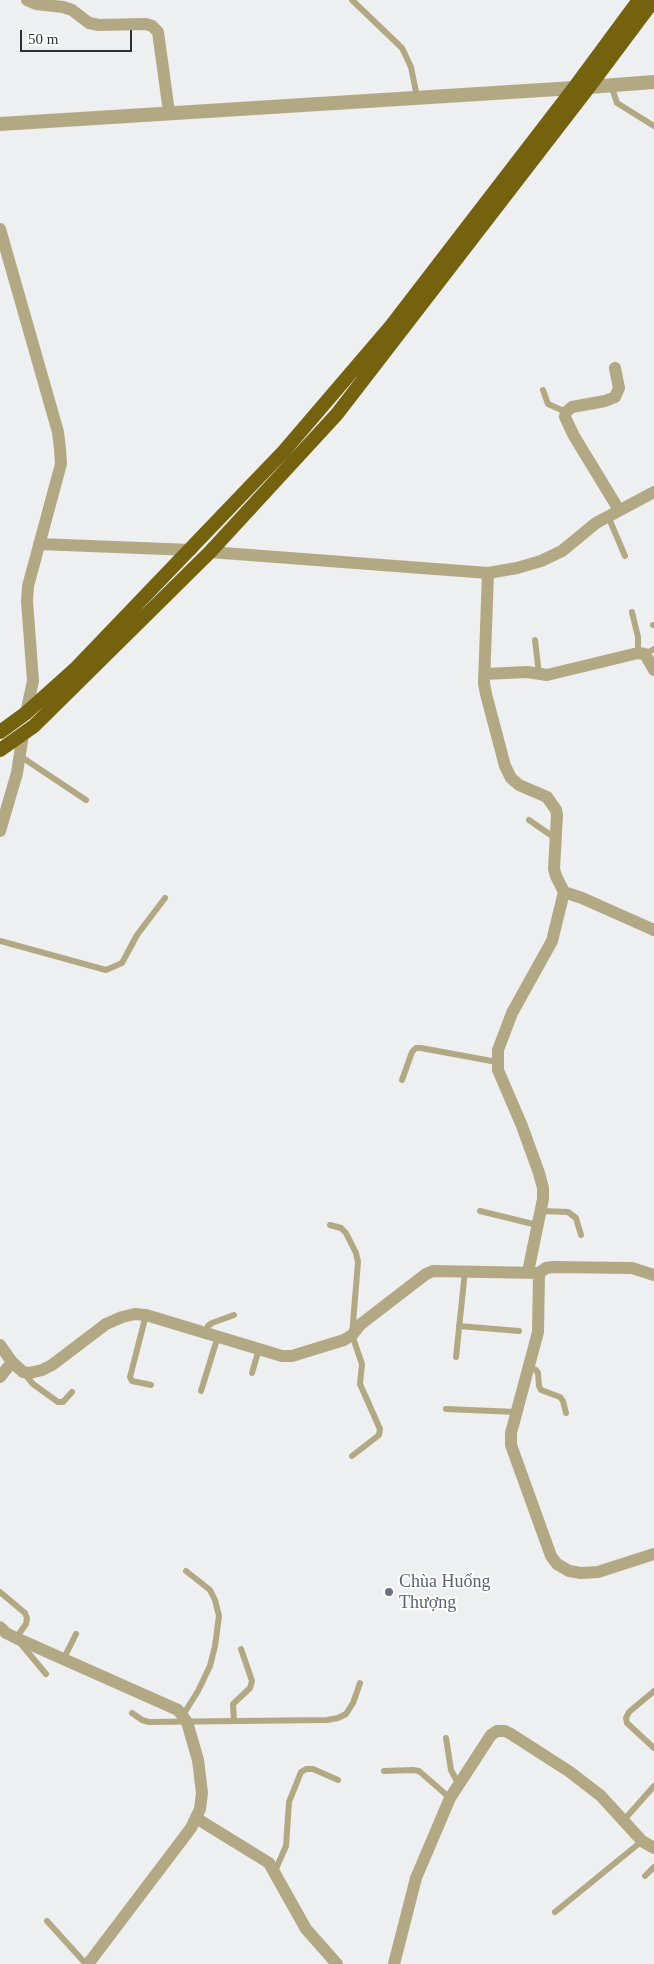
<!DOCTYPE html>
<meta charset="utf-8">
<style>
body{margin:0}
#map{position:relative;width:654px;height:1964px;overflow:hidden;background:#edeff1;font-family:"Times New Roman",serif}
canvas{display:block}
.scale{position:absolute;left:20px;top:30px;width:112px;height:22px;box-sizing:border-box;border:2px solid #2e2f2f;border-top:0;padding-left:6px;font-size:15px;line-height:18px;white-space:nowrap;color:#2e2f2f;-webkit-text-stroke:4px #fff;paint-order:stroke}
</style>
<div id="map">
<canvas width="654" height="1964"></canvas>
<div class="scale">50 m</div>
</div>
<script>
const c = document.querySelector('canvas').getContext('2d');
c.lineJoin = 'round';
const toPath = rows => new Path2D(rows.map(r => 'M' + r).join(''));
function trace(path, color, width, dash) { c.strokeStyle = color; c.lineWidth = width; c.lineCap = dash ? 'butt' : 'round'; c.setLineDash(dash || []); c.stroke(path); }
function label(font, color, halo, rows, align = 'center') {
  c.font = font + ' "Times New Roman",serif'; c.lineWidth = 4; c.setLineDash([]); c.textBaseline = 'middle'; c.strokeStyle = halo; c.fillStyle = color; for (const [text, x, y, turn = 0] of rows) {
    c.save(); c.translate(x, y); c.rotate((+turn || 0) * Math.PI / 180); c.textAlign = isNaN(turn) ? turn : align; if (halo) c.strokeText(text, 0, 0); c.fillText(text, 0, 0); c.restore();
  }
}
trace(toPath([
 [352,0,402,48,411,67,417,97],
 [611,85,617,103,654,126],
 [543,390,548,404,566,412],
 [608,516,625,556],
 [632,612,638,637,638,653],
 [653,625,654,625],
 [535,640,539,674],
 [645,654,654,649],
 [20,756,86,800],
 [529,820,555,838],
 [0,941,106,970,122,963,137,935,165,898],
 [402,1080,412,1052,416,1048,421,1048,497,1062],
 [480,1211,537,1225],
 [541,1211,568,1212,576,1218,581,1235],
 [330,1225,341,1228,346,1233,356,1253,358,1262,352,1335,362,1364,360,1384,380,1429,379,1435,352,1456],
 [146,1315,130,1377,132,1381,151,1385],
 [459,1326,519,1331],
 [207,1333,208,1326,212,1323,234,1315],
 [456,1357,465,1271],
 [528,1367,536,1370,538,1373,539,1386,541,1390,560,1397,563,1401,566,1413],
 [24,1373,33,1384,58,1402,63,1402,72,1392],
 [252,1373,259,1349],
 [201,1391,218,1336],
 [446,1409,516,1412],
 [0,1592,25,1613,27,1618,26,1624,16,1638,46,1674],
 [63,1660,76,1634],
 [654,1691,629,1712,626,1718,627,1723,654,1748],
 [132,1713,142,1720,149,1722,327,1720,338,1718,346,1714,353,1703,360,1683],
 [183,1715,198,1691,210,1666,215,1646,219,1616,215,1600,210,1590,186,1571],
 [234,1721,233,1704,250,1688,252,1681,241,1649],
 [446,1738,451,1770,459,1785],
 [384,1771,413,1770,419,1771,450,1798],
 [624,1820,654,1786],
 [275,1871,286,1846,289,1802,301,1772,306,1769,313,1769,338,1780],
 [645,1876,654,1867],
 [555,1912,642,1841],
 [47,1921,86,1964]
]), '#b2a883', 6);
trace(toPath([
 [27,0,36,4,63,7,72,10,89,23,99,25,146,24,152,26,158,32,169,112],
 [0,229,58,432,60,449,61,464,28,586,27,601,33,681,26,713],
 [615,368,619,388,615,397,605,401,572,407,566,412,565,417,574,436,619,510],
 [39,544,191,550],
 [210,552,488,573,517,568,541,561,562,551,596,523,654,492],
 [488,573,484,683,486,694,505,766,511,778,519,785,547,797,556,810,557,815,554,869,556,876,564,892,552,941,512,1013,498,1050,498,1070,522,1126,539,1173,543,1188,543,1199,528,1272],
 [485,674,527,672,547,675,638,653,645,654,654,670],
 [0,831,17,773,23,734],
 [564,892,582,898,654,930],
 [539,1273,538,1332,511,1433,511,1445,551,1556,557,1564,569,1571,581,1573,598,1572,654,1554],
 [0,1345,12,1362,23,1372,30,1373,42,1370,52,1365,106,1324,122,1317,135,1314,146,1315,282,1356,292,1356,344,1340,352,1335,361,1324,426,1274,433,1271,539,1273,546,1268,553,1267,632,1268,654,1275],
 [0,1377,12,1362],
 [0,1627,6,1633,16,1638,178,1710,187,1722,198,1760,202,1793,200,1809,191,1828,88,1964],
 [196,1818,269,1863,306,1929,337,1964],
 [394,1964,416,1878,450,1798,491,1735,497,1731,505,1731,511,1734,570,1772,601,1796,642,1841,654,1848]
]), '#b2a883', 12);
trace(toPath([
 [589,87,654,82],
 [0,124,574,88]
]), '#b2a883', 14);
trace(toPath([
 [0,732,26,713,75,669,284,451,391,326,574,88,639,0],
 [0,750,34,726,210,552,337,414,589,87,654,0]
]), '#74620f', 14);
for (const [x, y, r, color] of [
 [389,1592,5,"#6b7280"]
]) { const dot = new Path2D(); dot.arc(x, y, r, 0, 2 * Math.PI); c.fillStyle = color; c.fill(dot); trace(dot, '#fff', 2); }
label('18px', '#5b616d', '#fff', [
 ["Chùa Huống",399,1582],
 ["Thượng",399,1603]
], 'left');
</script>
